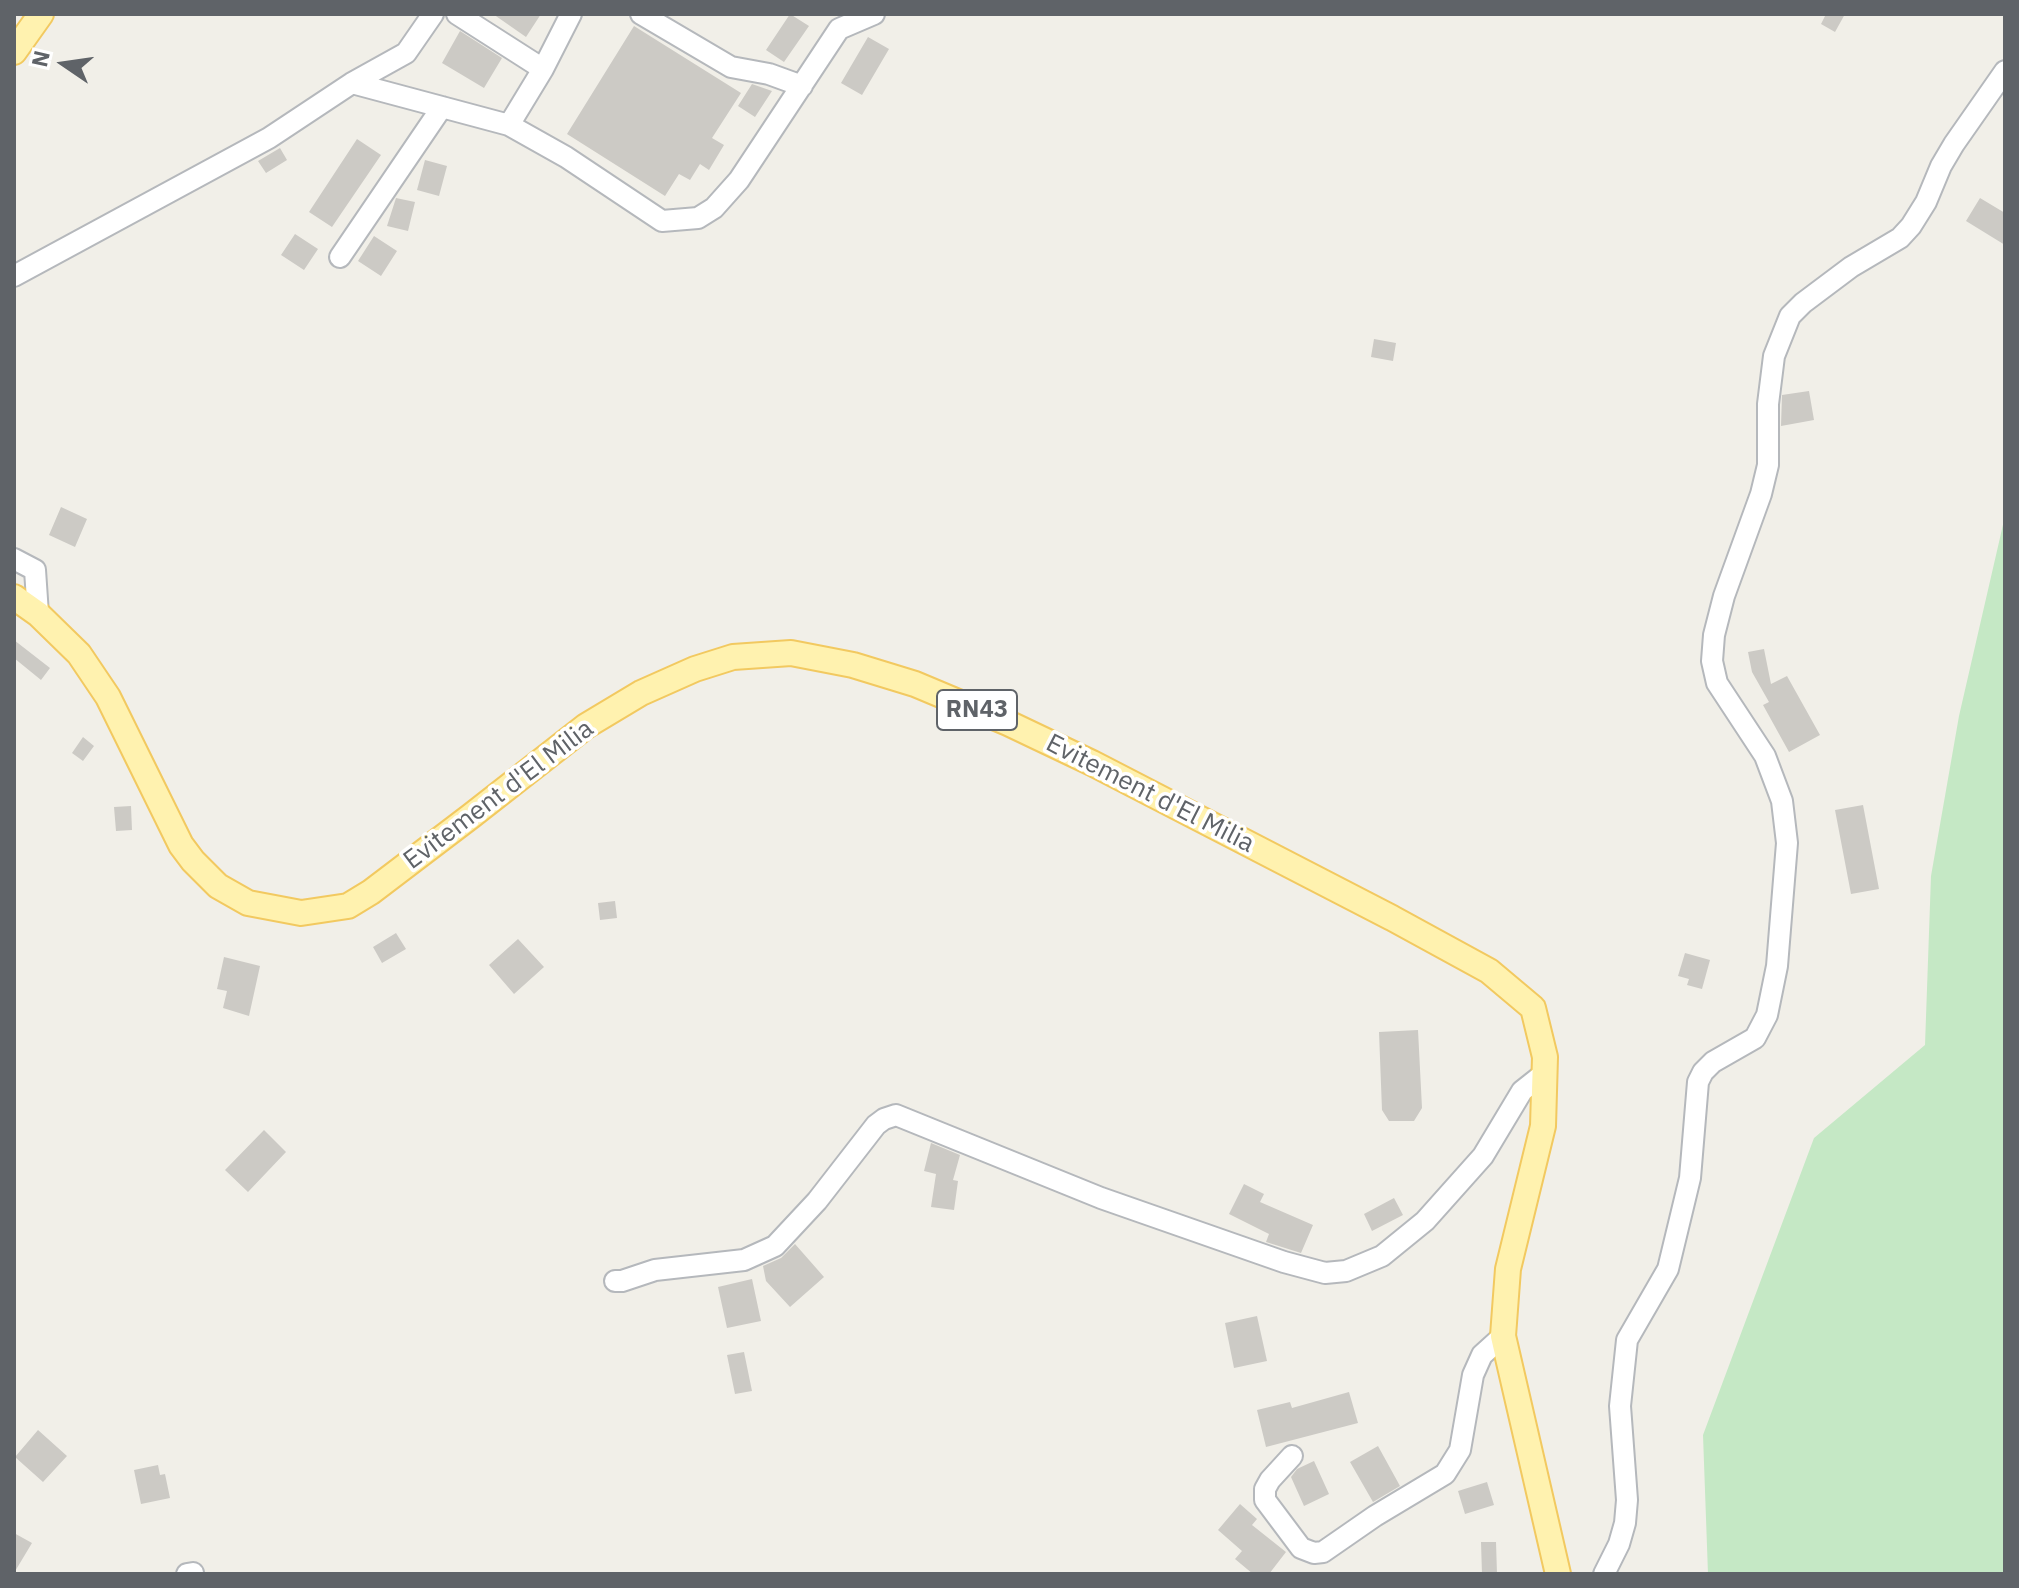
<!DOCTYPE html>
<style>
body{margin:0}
#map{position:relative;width:2019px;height:1588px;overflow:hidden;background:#f1efe8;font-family:"IBM Plex Sans",sans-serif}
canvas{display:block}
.frame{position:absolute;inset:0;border:16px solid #5f6368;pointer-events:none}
.north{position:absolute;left:24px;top:24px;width:80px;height:80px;-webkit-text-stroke:6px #fff;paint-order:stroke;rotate:283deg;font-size:22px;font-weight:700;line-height:32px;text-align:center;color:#5f6368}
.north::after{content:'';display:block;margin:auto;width:28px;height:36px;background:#5f6368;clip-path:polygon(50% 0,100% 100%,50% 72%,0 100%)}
</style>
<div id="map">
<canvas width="2019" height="1588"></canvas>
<div class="frame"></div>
<div class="north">N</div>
</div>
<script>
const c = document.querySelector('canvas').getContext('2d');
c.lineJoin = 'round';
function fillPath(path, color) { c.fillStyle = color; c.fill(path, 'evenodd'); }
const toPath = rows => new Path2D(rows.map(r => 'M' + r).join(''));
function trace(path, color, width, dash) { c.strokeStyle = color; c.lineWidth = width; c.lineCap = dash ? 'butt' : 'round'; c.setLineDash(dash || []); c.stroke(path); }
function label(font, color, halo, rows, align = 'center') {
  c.font = font + ' "IBM Plex Sans",sans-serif'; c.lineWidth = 7; c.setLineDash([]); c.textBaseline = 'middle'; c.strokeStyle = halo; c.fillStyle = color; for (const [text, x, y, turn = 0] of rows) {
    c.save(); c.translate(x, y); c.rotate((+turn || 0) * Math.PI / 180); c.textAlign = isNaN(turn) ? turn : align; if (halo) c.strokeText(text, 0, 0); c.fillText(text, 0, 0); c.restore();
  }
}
fillPath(toPath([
 [2005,516,2005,1574,1708,1574,1703,1435,1814,1138,1925,1045,1931,876,1959,716]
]), '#c5e8c5');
fillPath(toPath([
 [493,14,541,14,526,37],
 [790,14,809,26,784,62,766,50],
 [1826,14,1845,14,1835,32,1821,24],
 [634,26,741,93,712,138,724,145,709,170,700,164,690,180,679,174,665,196,567,134],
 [460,31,502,58,484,88,442,63],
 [868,37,889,49,862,95,841,83],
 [752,84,772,91,755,117,738,106],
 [357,139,381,155,332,227,309,212],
 [280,148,287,160,266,173,258,161],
 [425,160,447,166,439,196,417,190],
 [396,198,415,202,408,231,387,226],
 [1980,198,2005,213,2005,245,1966,221],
 [295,234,318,249,304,270,281,255],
 [374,236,397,251,381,276,358,261],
 [1374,339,1396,343,1393,361,1371,357],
 [1809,391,1814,420,1781,426,1782,395],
 [61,507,87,519,75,547,49,535],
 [14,640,50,668,41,680,14,658],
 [1764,649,1771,684,1787,676,1820,735,1789,752,1763,705,1769,702,1752,672,1748,652],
 [83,737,94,746,83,761,72,753],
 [1863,805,1879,889,1851,894,1835,810],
 [131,806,132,830,116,831,114,807],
 [615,901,617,918,600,920,598,903],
 [396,933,406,949,382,963,373,947],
 [518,939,544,967,514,994,489,965],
 [1685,953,1710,960,1702,989,1687,985,1689,979,1678,976],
 [224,957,260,966,249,1016,223,1008,227,991,217,989],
 [1418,1030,1422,1108,1414,1121,1389,1121,1382,1110,1379,1032],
 [264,1130,286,1152,248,1192,225,1170],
 [931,1143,960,1155,953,1180,958,1181,954,1210,931,1207,936,1174,924,1171],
 [1244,1184,1264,1194,1260,1202,1313,1225,1301,1253,1266,1242,1269,1234,1229,1214],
 [1394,1198,1403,1215,1372,1231,1364,1214],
 [795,1244,824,1277,790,1307,766,1281,763,1266,781,1258],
 [752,1279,761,1321,727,1328,718,1287],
 [1257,1316,1267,1361,1234,1368,1225,1323],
 [744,1352,752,1391,735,1394,727,1355],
 [1349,1392,1358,1423,1266,1447,1257,1410,1290,1402,1292,1408],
 [38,1430,67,1456,43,1482,15,1457],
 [1378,1446,1400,1486,1373,1502,1350,1462],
 [1314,1461,1329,1494,1304,1506,1291,1477,1297,1469],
 [158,1465,160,1475,165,1474,170,1498,141,1504,134,1470],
 [1487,1482,1494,1505,1465,1514,1458,1491],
 [1240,1504,1257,1519,1252,1525,1286,1552,1269,1574,1253,1574,1235,1559,1242,1551,1218,1530],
 [14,1533,32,1543,14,1573],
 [1481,1542,1496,1542,1497,1574,1482,1574]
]), '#cccac5');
const minor = toPath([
 [457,14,543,69],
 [641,14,731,67,769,74,802,86],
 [352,83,509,125,566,157,662,221,698,218,714,208,739,180,839,29,874,14],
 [509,125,543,69,571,14],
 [340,257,442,107],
 [14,276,269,138,352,83,406,53,433,14],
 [14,559,35,570,38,614],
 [615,1281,622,1281,655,1270,744,1260,775,1246,817,1201,876,1125,884,1119,896,1115,1101,1198,1284,1262,1325,1273,1346,1271,1382,1256,1425,1221,1483,1156,1522,1091,1546,1072],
 [1292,1456,1270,1480,1265,1489,1265,1500,1301,1548,1314,1553,1323,1552,1375,1516,1445,1474,1460,1450,1473,1375,1482,1355,1503,1336],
 [187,1574,193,1573],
 [1604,1574,1619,1544,1625,1523,1627,1500,1620,1406,1627,1340,1668,1269,1690,1178,1698,1082,1703,1072,1713,1062,1755,1038,1767,1015,1777,966,1787,843,1782,801,1765,756,1717,683,1712,661,1714,635,1724,596,1761,494,1768,465,1768,404,1774,356,1790,316,1803,303,1851,267,1900,238,1911,226,1926,202,1941,166,1954,144,2005,71]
]);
const major = toPath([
 [14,52,41,14],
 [14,597,38,614,79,654,108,697,181,845,193,861,218,886,248,903,301,913,348,906,371,892,471,816,586,726,641,693,695,669,733,657,791,653,853,665,915,684,1008,723,1092,763,1392,918,1489,971,1533,1008,1545,1057,1543,1126,1508,1269,1503,1336,1558,1574]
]);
trace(minor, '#b5b8bc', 24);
trace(major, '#f2c960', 28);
trace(minor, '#fff', 20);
trace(major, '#fff2af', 24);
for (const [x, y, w] of [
 [977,710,80]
]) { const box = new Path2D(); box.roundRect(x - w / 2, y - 20, w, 40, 6); c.fillStyle = '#fff'; c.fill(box); trace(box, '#5f6368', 2); }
label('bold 24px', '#5f6368', null, [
 ["RN43",977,710]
]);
label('26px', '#5f6368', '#fff', [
 ["Evitement d'El Milia",1150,794,27],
 ["Evitement d'El Milia",499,795,-37]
]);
</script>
